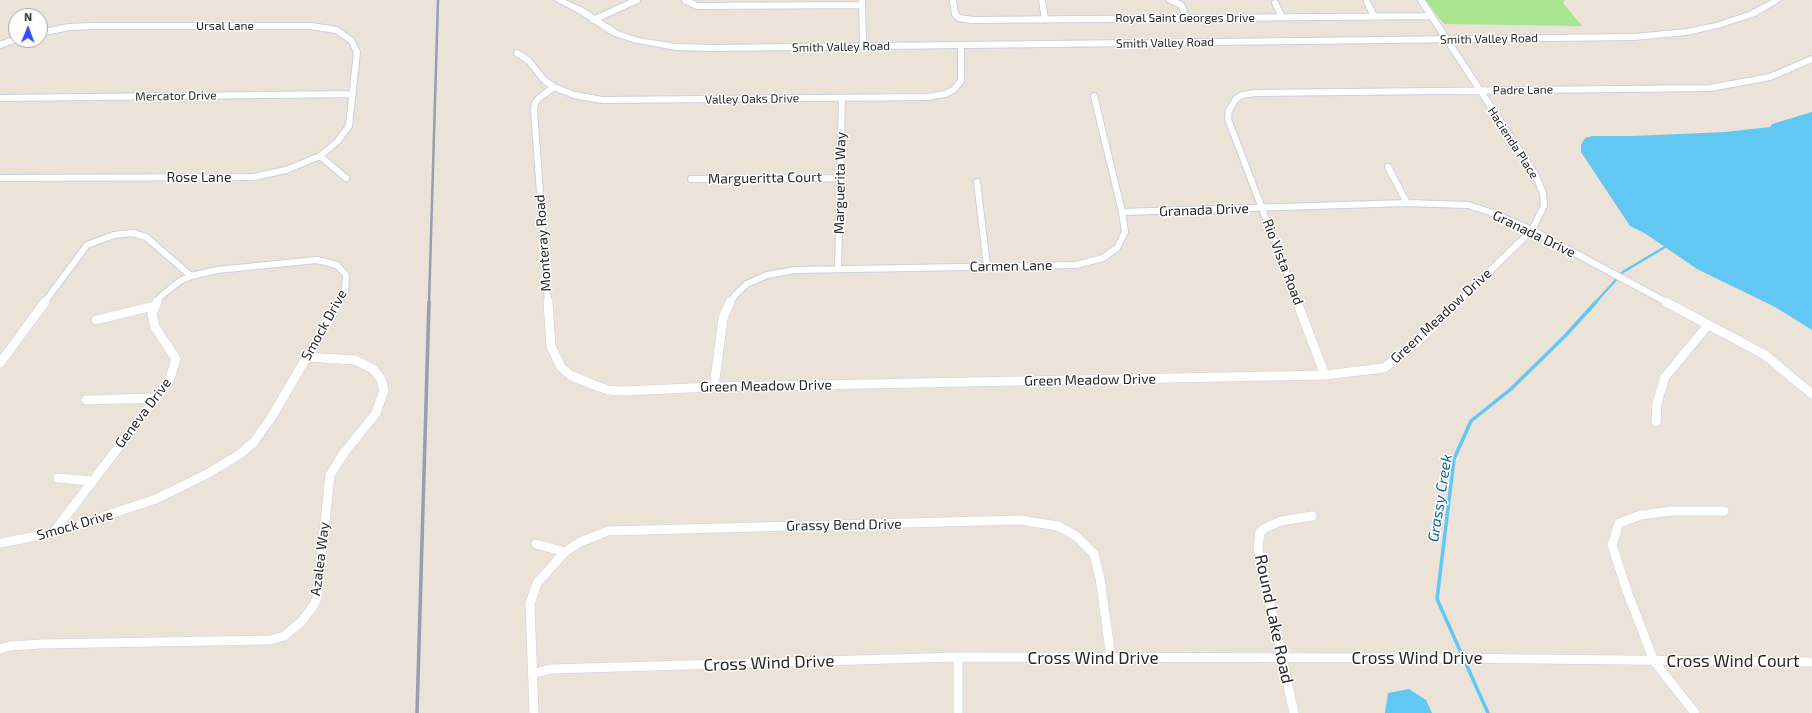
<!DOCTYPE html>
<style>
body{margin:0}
#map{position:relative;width:1812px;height:713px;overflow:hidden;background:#ebe3d7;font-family:"Exo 2",sans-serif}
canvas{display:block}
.north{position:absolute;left:8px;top:8px;width:40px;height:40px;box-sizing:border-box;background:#fff;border:1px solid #a9a9a9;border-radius:50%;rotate:1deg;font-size:11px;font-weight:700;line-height:16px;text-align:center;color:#272727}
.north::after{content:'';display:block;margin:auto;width:14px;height:18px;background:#2f4dff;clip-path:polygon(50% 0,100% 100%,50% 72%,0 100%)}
</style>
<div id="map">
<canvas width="1812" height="713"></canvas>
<div class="north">N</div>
</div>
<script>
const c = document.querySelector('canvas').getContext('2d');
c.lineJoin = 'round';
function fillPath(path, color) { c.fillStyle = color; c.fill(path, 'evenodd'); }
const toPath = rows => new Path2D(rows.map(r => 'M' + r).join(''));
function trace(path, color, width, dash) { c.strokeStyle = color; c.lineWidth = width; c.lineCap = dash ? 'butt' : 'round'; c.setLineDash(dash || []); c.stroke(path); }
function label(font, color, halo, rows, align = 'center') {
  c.font = font + ' "Exo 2",sans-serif'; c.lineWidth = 3; c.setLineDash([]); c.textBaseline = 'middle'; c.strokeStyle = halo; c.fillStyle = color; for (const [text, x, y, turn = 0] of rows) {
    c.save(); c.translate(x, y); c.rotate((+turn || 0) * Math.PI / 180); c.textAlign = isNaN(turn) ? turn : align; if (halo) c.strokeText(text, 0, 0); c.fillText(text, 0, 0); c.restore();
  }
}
fillPath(toPath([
 [1425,0,1564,0,1563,3,1582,26,1444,24]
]), '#a9e590');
fillPath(toPath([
 [1812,112,1812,330,1775,307,1697,269,1646,234,1630,226,1581,152,1581,145,1585,138,1592,136,1633,136,1725,132,1770,127,1772,124],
 [1409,689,1426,700,1432,713,1385,713,1388,693]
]), '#63c7f3');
trace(toPath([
 [1595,303,1623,272,1665,247]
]), '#63c7f3', 2.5);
trace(toPath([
 [1488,713,1437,599,1454,459,1471,421,1511,389,1565,336,1596,302]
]), '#63c7f3', 3.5);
const streetFar1 = toPath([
 [685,0,697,6,862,5],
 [1042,0,1045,19],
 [1170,0,1181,5,1187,18],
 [1421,0,1535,174,1543,193,1544,206,1532,230,1457,303],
 [862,1,863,46],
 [953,1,955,14,959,18,973,20,1431,16],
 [1367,2,1374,16],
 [1275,3,1282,17],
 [593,20,637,0],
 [0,45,16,39],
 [517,53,529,61,544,80,554,87,574,95,602,100,927,97,945,94,953,90,961,81,961,45],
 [0,98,352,94],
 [320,156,346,178],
 [1388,167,1407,203],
 [0,178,254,177,286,170,320,156,337,142,349,126,357,52,351,40,336,30,311,26,91,26,69,27,40,33],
 [691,179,839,178],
 [977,182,987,266],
 [1122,212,1407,203,1468,205,1490,212,1532,230,1668,303],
 [838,269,842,98],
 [44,303,87,245,114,235,132,233,146,237,191,276,217,270,317,260,337,265,346,275,345,291,338,303],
 [156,303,161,296,180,281,191,276],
 [548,303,534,110,535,103,539,98,554,87],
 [730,303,735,295,747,284,767,275,795,270,1076,265,1103,258,1117,248,1125,232,1122,212,1094,96],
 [1298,303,1228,119,1229,110,1236,99,1242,95,1255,93,1710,88,1770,77,1812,59]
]);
const street = toPath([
 [548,302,551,346,561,367,570,375,594,385,608,390,622,391,714,387,1325,375,1384,368,1416,343,1458,302],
 [1297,302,1325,375],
 [1666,302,1765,355,1812,394],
 [96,320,154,306],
 [0,363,45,302],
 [714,387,723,318,730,302],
 [86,400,155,398],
 [1656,422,1657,403,1665,377,1708,325],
 [58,478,91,481],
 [53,533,169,381,176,359,155,327,152,314,157,302],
 [0,543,53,533,156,499,207,474,240,454,254,442,271,418,339,302],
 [536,544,565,552],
 [0,649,10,646,41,644,270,640,284,636,301,622,314,605,317,597,330,475,344,453,376,413,384,390,381,379,373,369,355,360,306,357],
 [958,657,958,713],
 [532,674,551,669,958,657,1441,658,1812,662],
 [534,713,530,604,537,583,565,552,580,542,608,531,1020,520,1058,526,1076,536,1094,554,1100,578,1111,658],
 [1294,713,1258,548,1260,532,1265,528,1281,521,1312,516],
 [1695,713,1654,661,1627,591,1612,545,1619,523,1641,515,1671,511,1724,511]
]);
const secondary = toPath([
 [554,0,565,0,583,8,618,31,638,38,676,44,713,45,1634,34,1687,29,1716,23,1749,12,1772,0,1782,0,1755,16,1721,27,1687,35,1634,40,713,51,676,50,633,42,612,35,577,12,554,0]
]);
trace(streetFar1, '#cccfe1', 8);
trace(street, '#cccfe1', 10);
trace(secondary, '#cccfe1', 2);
trace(streetFar1, '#fff', 6);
trace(street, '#fff', 9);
fillPath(secondary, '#fff');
trace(toPath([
 [429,303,438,0]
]), '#9a9db2', 2.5);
trace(toPath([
 [417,713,429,302]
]), '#9a9db2', 3.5);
label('12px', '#272727', '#fff', [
 ["Royal Saint Georges Drive",1185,18],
 ["Ursal Lane",225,26],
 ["Smith Valley Road",1489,39,-1],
 ["Smith Valley Road",1165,43,-1],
 ["Smith Valley Road",841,47,-1],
 ["Padre Lane",1523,90,-1],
 ["Mercator Drive",176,96,-1],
 ["Valley Oaks Drive",752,99,-1],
 ["Hacienda Place",1513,143,57]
]);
label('14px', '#272727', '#fff', [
 ["Rose Lane",199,177],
 ["Margueritta Court",765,178,-1],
 ["Marguerita Way",840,183,-89],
 ["Granada Drive",1204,210,-2],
 ["Granada Drive",1534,234,26],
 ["Monteray Road",543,243,-94],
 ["Rio Vista Road",1283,262,69],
 ["Carmen Lane",1011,266,-1],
 ["Green Meadow Drive",1441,316,-43],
 ["Smock Drive",324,325,-61],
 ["Green Meadow Drive",1090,380,-1],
 ["Green Meadow Drive",766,386,-1],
 ["Geneva Drive",143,413,-53],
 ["Smock Drive",75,525,-16],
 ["Grassy Bend Drive",844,525,-1],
 ["Azalea Way",320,559,-83]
]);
label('italic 15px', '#07619a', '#fff', [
 ["Grassy Creek",1440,498,-81]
]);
label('17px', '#272727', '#fff', [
 ["Round Lake Road",1274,619,78],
 ["Cross Wind Drive",1093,658],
 ["Cross Wind Drive",1417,658],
 ["Cross Wind Court",1733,661],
 ["Cross Wind Drive",769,663,-2]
]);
</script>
